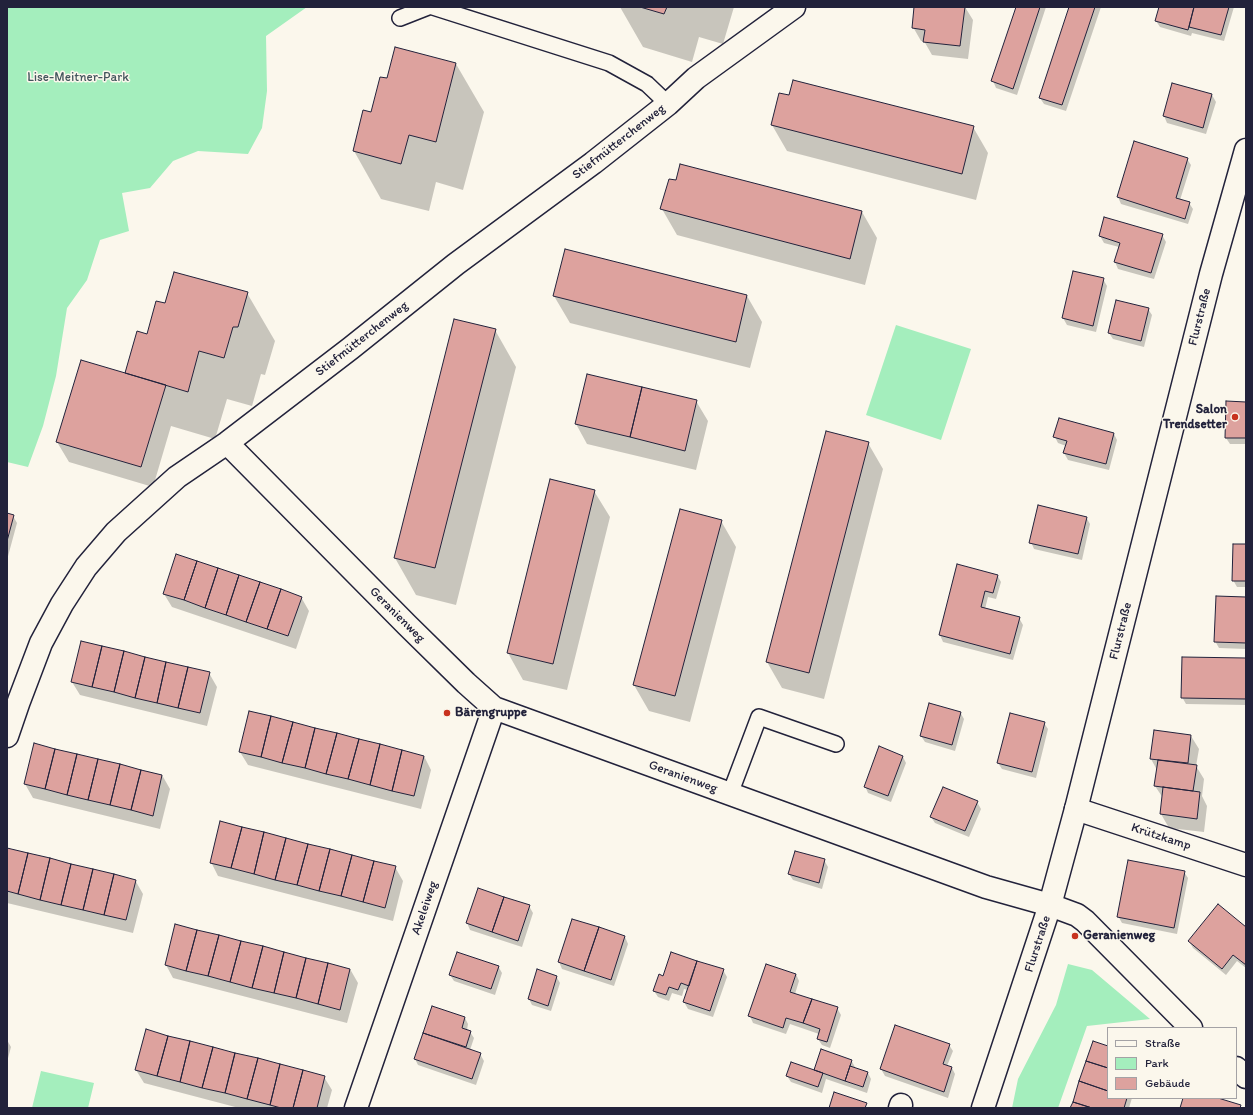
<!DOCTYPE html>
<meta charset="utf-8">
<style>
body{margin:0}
#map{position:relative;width:1253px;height:1115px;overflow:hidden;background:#fbf7ec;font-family:Itim,sans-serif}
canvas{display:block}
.frame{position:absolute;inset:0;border:8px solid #22223b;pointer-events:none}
.legend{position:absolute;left:1107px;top:1027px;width:130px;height:72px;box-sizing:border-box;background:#fbf7ec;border:1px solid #a4a2a5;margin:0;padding:5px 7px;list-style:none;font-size:12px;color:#22223b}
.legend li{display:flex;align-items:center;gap:8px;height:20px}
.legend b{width:20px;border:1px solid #a4a2a5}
</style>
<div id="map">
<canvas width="1253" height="1115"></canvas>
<div class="frame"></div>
<ul class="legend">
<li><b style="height:5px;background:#fbf7ec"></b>Straße</li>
<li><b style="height:11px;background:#a4eebd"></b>Park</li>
<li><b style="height:11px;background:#dda29e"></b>Gebäude</li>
</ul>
</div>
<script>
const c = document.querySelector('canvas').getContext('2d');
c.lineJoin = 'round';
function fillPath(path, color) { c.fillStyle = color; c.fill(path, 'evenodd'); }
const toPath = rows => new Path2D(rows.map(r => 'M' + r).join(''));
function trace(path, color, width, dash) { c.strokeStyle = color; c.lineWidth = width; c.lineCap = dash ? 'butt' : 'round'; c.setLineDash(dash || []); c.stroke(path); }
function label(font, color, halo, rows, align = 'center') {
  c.font = font + ' Itim,sans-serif'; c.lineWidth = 3; c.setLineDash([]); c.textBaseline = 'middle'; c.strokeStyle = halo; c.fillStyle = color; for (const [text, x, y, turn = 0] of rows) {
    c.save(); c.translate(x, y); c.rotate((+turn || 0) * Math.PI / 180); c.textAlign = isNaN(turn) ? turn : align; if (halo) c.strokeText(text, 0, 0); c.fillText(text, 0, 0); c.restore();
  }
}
fillPath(toPath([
 [7,7,307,7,266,36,267,91,262,128,248,154,198,151,173,161,150,188,122,193,129,231,100,240,87,280,67,308,56,376,43,426,28,467,7,462],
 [896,325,971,349,941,440,866,415],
 [1068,964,1092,970,1150,1019,1087,1026,1058,1108,1012,1108,1018,1079,1056,1005],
 [41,1071,94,1083,88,1108,32,1108]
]), '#a4eebd');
fillPath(toPath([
 [620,7,734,7,723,44,699,37,692,62,643,47],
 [915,7,965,7,973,20,968,59,932,55,924,41,921,41,913,27],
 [1017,7,1046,7,1017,95,996,88,993,81],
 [1070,7,1101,7,1066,111,1044,104,1040,98],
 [1160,7,1234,7,1224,41,1192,33,1191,36,1160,27,1156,21],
 [396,48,456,64,484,112,463,190,436,182,429,211,381,199,354,151,388,80],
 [1173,84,1212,95,1216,102,1206,134,1167,123,1164,116],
 [790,97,973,127,988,153,976,200,787,151,772,125],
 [1187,159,1191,165,1180,200,1189,203,1193,209,1188,224,1121,204,1118,197],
 [662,209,862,212,877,238,865,285,677,235],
 [1162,235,1166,242,1154,279,1118,269,1115,262,1119,247,1104,243,1100,236],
 [566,250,747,296,762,322,750,368,570,323,554,296],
 [1074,272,1103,279,1107,286,1096,332,1067,325,1063,318],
 [247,293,275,341,265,375,261,374,252,406,227,399,215,439,171,426,153,487,69,462,57,442,128,375,148,335,166,305],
 [1148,309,1152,315,1144,347,1113,339,1109,333],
 [495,330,516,367,456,605,416,595,395,558],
 [696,401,708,421,696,470,587,444,576,424],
 [1246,403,1246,444,1230,444,1226,438],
 [1114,434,1117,440,1109,470,1068,460,1064,453,1066,446,1058,443,1055,437],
 [868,443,883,469,824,699,782,688,767,662],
 [594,491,610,517,567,690,523,680,508,653],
 [7,514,13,516,17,523,7,560],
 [1086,517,1090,524,1082,560,1034,549,1031,542],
 [721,521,736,547,690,722,649,711,634,685],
 [1246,545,1246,587,1237,587,1233,580],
 [997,575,1001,582,996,599,988,597,985,609,1019,618,1023,625,1013,660,943,642,940,635],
 [164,594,301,597,309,611,296,649,172,607],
 [1246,598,1246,649,1219,648,1215,641],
 [1246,659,1246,705,1186,704,1182,697],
 [209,673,217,687,207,726,80,695,72,682],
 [960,712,964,719,955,751,925,742,921,736],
 [1044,723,1048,729,1036,778,1002,769,998,763],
 [1191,736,1199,749,1196,766,1204,779,1202,796,1207,806,1204,832,1169,828,1161,814,1163,798,1155,786,1157,770,1151,759],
 [34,744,162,775,170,789,160,829,33,798,25,784],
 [240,752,424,756,431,770,421,809,248,765],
 [903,757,906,763,891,802,868,793,865,786],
 [977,802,981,809,969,837,935,823,931,817],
 [7,851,135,880,143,894,133,933,7,903],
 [824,860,828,867,822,889,793,880,789,874],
 [211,862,395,867,403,881,393,921,218,876],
 [1184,872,1188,878,1177,934,1122,923,1118,916],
 [529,906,533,913,522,947,470,930,467,923],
 [573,920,625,937,628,944,614,986,562,969,559,962],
 [1246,928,1246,968,1237,961,1226,975,1193,948,1189,941],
 [166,965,350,969,358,983,347,1023,173,978],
 [498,966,502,973,495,995,454,981,450,975],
 [723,970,727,977,713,1017,688,1009,684,1002,688,990,684,989,682,996,672,993,669,1001,658,997,654,991,664,977],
 [796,974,799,981,795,994,837,1008,841,1015,830,1048,822,1045,818,1039,819,1034,790,1024,786,1034,753,1023,750,1016],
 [556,976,560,983,551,1011,532,1005,529,999],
 [432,1007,465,1018,468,1024,467,1030,470,1032,474,1038,470,1050,480,1054,484,1061,476,1085,418,1065,415,1059],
 [7,1040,11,1047,7,1062],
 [949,1045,953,1051,947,1066,952,1068,955,1074,948,1098,885,1076,881,1069],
 [1108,1047,1108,1098,1132,1098,1129,1108,1071,1108],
 [851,1060,855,1067,855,1068,868,1073,871,1079,867,1093,826,1079,822,1093,791,1082,787,1076,814,1072],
 [136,1070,324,1077,332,1090,327,1108,239,1108,144,1083]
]), '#0003');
const building = toPath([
 [640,7,667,7,664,14,640,7],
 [914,7,965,7,960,46,923,42,925,30,912,28,914,7],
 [1016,7,1040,7,1013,89,991,81,1016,7],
 [1069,7,1095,7,1062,105,1039,98,1069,7],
 [1159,7,1194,7,1188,30,1155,21,1159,7],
 [1194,7,1229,7,1221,35,1189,27,1194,7],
 [395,47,456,63,436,142,409,135,401,164,353,151,363,110,371,112,380,77,387,78,395,47],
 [793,80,974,126,962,174,771,125,779,93,789,95,793,80],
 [1172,83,1212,94,1203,128,1163,116,1172,83],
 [1134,141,1188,158,1176,198,1190,202,1185,219,1117,197,1134,141],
 [680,164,862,211,850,259,660,209,669,179,676,180,680,164],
 [1104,217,1163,234,1151,273,1114,262,1120,243,1099,236,1104,217],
 [565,249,747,295,736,342,553,296,565,249],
 [1073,271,1104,278,1093,326,1062,318,1073,271],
 [174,272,248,292,238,327,233,327,224,358,199,351,188,392,125,373,137,331,147,334,156,301,165,303,174,272],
 [1116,300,1149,308,1141,341,1108,333,1116,300],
 [454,319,496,329,435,568,394,558,454,319],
 [81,360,166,385,141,467,56,442,81,360],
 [587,374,642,387,630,437,575,424,587,374],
 [642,387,697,400,685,451,630,437,642,387],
 [1226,401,1246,402,1246,438,1225,438,1226,401],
 [1059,418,1114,433,1106,464,1063,453,1067,441,1053,437,1059,418],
 [826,431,869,442,809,673,766,662,826,431],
 [550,479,595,490,553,664,507,653,550,479],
 [1038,505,1087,517,1078,554,1029,543,1038,505],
 [680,509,722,520,675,696,633,685,680,509],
 [7,513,14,515,7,541,7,513],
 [1233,544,1246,544,1246,581,1232,581,1233,544],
 [176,554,197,561,184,600,163,594,176,554],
 [197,561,218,568,205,608,184,600,197,561],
 [957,564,998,575,993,593,985,591,981,607,1020,617,1010,654,939,635,957,564],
 [218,568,239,575,226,615,205,608,218,568],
 [239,575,260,582,246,622,226,615,239,575],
 [260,582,281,589,267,629,246,622,260,582],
 [281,589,302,597,288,636,267,629,281,589],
 [1216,596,1246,597,1246,643,1214,642,1216,596],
 [81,641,102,646,92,687,71,682,81,641],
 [102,646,124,651,114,692,92,687,102,646],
 [124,651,145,657,135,698,114,692,124,651],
 [145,657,166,662,157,703,135,698,145,657],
 [1182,657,1246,658,1246,699,1181,698,1182,657],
 [166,662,188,667,178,708,157,703,166,662],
 [188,667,210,672,200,713,178,708,188,667],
 [929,703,961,712,952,745,920,736,929,703],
 [249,711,271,716,261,757,239,752,249,711],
 [1010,713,1045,722,1032,772,997,763,1010,713],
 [271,716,293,722,282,763,261,757,271,716],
 [293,722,315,728,305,768,282,763,293,722],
 [315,728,337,733,326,774,305,768,315,728],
 [1154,730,1191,735,1188,763,1150,759,1154,730],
 [337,733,359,739,348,779,326,774,337,733],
 [359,739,380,744,370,785,348,779,359,739],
 [34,743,55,749,45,789,24,784,34,743],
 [380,744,402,750,392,791,370,785,380,744],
 [879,746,903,756,888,796,864,787,879,746],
 [55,749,77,754,67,795,45,789,55,749],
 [402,750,424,756,414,796,392,791,402,750],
 [77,754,98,759,88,800,67,795,77,754],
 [98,759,120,764,110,805,88,800,98,759],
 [1158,760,1197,765,1193,791,1154,786,1158,760],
 [120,764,141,770,131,810,110,805,120,764],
 [141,770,162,775,153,816,131,810,141,770],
 [943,787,978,801,965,831,930,817,943,787],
 [1163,787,1200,792,1197,819,1160,814,1163,787],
 [220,821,242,827,231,868,210,863,220,821],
 [242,827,264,832,254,874,231,868,242,827],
 [264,832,286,838,275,880,254,874,264,832],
 [286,838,308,844,297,885,275,880,286,838],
 [308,844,330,849,319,891,297,885,308,844],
 [7,848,28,853,18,894,7,891,7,848],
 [330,849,352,855,341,896,319,891,330,849],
 [795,851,825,859,819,883,788,874,795,851],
 [28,853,50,858,40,900,18,894,28,853],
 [352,855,374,861,363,902,341,896,352,855],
 [50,858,71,864,61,905,40,900,50,858],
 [1128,860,1185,871,1174,928,1117,917,1128,860],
 [374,861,396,866,385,908,363,902,374,861],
 [71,864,93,869,83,910,61,905,71,864],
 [93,869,114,874,104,915,83,910,93,869],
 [114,874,136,880,126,920,104,915,114,874],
 [478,888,504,897,492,932,466,923,478,888],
 [504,897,530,905,518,941,492,932,504,897],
 [1218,904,1246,927,1246,965,1233,955,1222,969,1188,941,1218,904],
 [572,919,599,927,584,971,558,962,572,919],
 [175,924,197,930,186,971,165,965,175,924],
 [599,927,625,936,611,980,584,971,599,927],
 [197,930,219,935,208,976,186,971,197,930],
 [219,935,241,941,230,982,208,976,219,935],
 [241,941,263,946,252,988,230,982,241,941],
 [263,946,284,952,274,993,252,988,263,946],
 [284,952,306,958,296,998,274,993,284,952],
 [457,952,499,966,491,989,449,975,457,952],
 [671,952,697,961,689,986,681,983,678,990,669,987,666,995,653,991,659,974,663,976,671,952],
 [306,958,328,963,318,1004,296,998,306,958],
 [697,961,724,969,710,1011,683,1002,697,961],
 [328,963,350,969,340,1010,318,1004,328,963],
 [766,964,796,974,790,992,812,999,803,1023,786,1018,783,1028,748,1016,766,964],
 [537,969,557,976,548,1006,528,999,537,969],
 [812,999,838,1007,827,1042,817,1039,820,1029,803,1023,812,999],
 [432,1006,465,1017,462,1028,471,1031,466,1047,423,1033,432,1006],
 [895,1025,950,1044,943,1064,952,1067,944,1092,880,1069,895,1025],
 [146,1029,168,1036,157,1076,135,1070,146,1029],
 [423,1033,481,1053,472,1079,414,1059,423,1033],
 [168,1036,190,1041,180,1082,157,1076,168,1036],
 [190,1041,213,1047,202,1088,180,1082,190,1041],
 [1093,1041,1108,1046,1108,1068,1086,1061,1093,1041],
 [213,1047,235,1053,225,1093,202,1088,213,1047],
 [821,1049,852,1060,845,1081,814,1070,821,1049],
 [235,1053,258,1058,247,1099,225,1093,235,1053],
 [258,1058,280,1064,270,1105,247,1099,258,1058],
 [1086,1061,1108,1068,1108,1091,1079,1081,1086,1061],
 [791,1062,823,1073,818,1087,786,1076,791,1062],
 [280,1064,303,1070,293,1108,281,1108,270,1105,280,1064],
 [850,1066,868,1072,863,1087,845,1081,850,1066],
 [303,1070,325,1076,317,1108,293,1108,303,1070],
 [1079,1081,1108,1091,1108,1098,1127,1098,1124,1108,1092,1108,1073,1102,1079,1081],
 [834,1092,867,1103,865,1108,829,1108,834,1092],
 [1183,1098,1218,1098,1241,1105,1240,1108,1180,1108,1183,1098],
 [1073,1102,1092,1108,1070,1108,1073,1102]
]);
fillPath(building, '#dda29e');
trace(building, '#22223b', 1);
const service = toPath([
 [433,7,609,63,647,84,668,104],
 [400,18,428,7],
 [730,794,759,717,836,744]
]);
const minor = toPath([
 [227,443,407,625,466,683,494,708,986,887,1050,905,1077,915,1085,921,1191,1028],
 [7,736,19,701,41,643,62,604,86,567,116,532,177,477,227,443,351,348,456,264,593,163,668,104,696,78,794,7],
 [1076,809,1246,865],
 [1236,1068,1246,1077],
 [356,1108,494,708],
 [900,1108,901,1105]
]);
const tertiary = toPath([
 [983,1108,1050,905,1076,809,1211,274,1246,150]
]);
trace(service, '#22223b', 18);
trace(minor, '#22223b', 25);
trace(tertiary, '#22223b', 25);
trace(service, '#fbf7ec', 15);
trace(minor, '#fbf7ec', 22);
trace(tertiary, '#fbf7ec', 22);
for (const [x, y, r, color] of [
 [1235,417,4,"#c8321e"],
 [447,713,4,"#c8321e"],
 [1075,936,4,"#c8321e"]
]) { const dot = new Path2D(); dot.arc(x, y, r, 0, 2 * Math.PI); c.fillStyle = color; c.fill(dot); trace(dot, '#fbf7ec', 1.5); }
label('13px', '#42555c', '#fbf7ec', [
 ["Lise-Meitner-Park",78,78]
]);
label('13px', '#22223b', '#fbf7ec', [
 ["Stiefmütterchenweg",619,142,-38],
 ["Flurstraße",1200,317,-76],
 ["Stiefmütterchenweg",362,339,-38],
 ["Geranienweg",397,615,45],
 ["Flurstraße",1121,631,-76],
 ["Geranienweg",683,777,20],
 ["Krützkamp",1161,837,18],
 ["Akeleiweg",425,908,-71],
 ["Flurstraße",1038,944,-72]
]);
label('bold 13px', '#22223b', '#fbf7ec', [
 ["Salon",1227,410,"right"],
 ["Trendsetter",1227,425,"right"],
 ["Bärengruppe",455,713],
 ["Geranienweg",1083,936]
], 'left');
</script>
